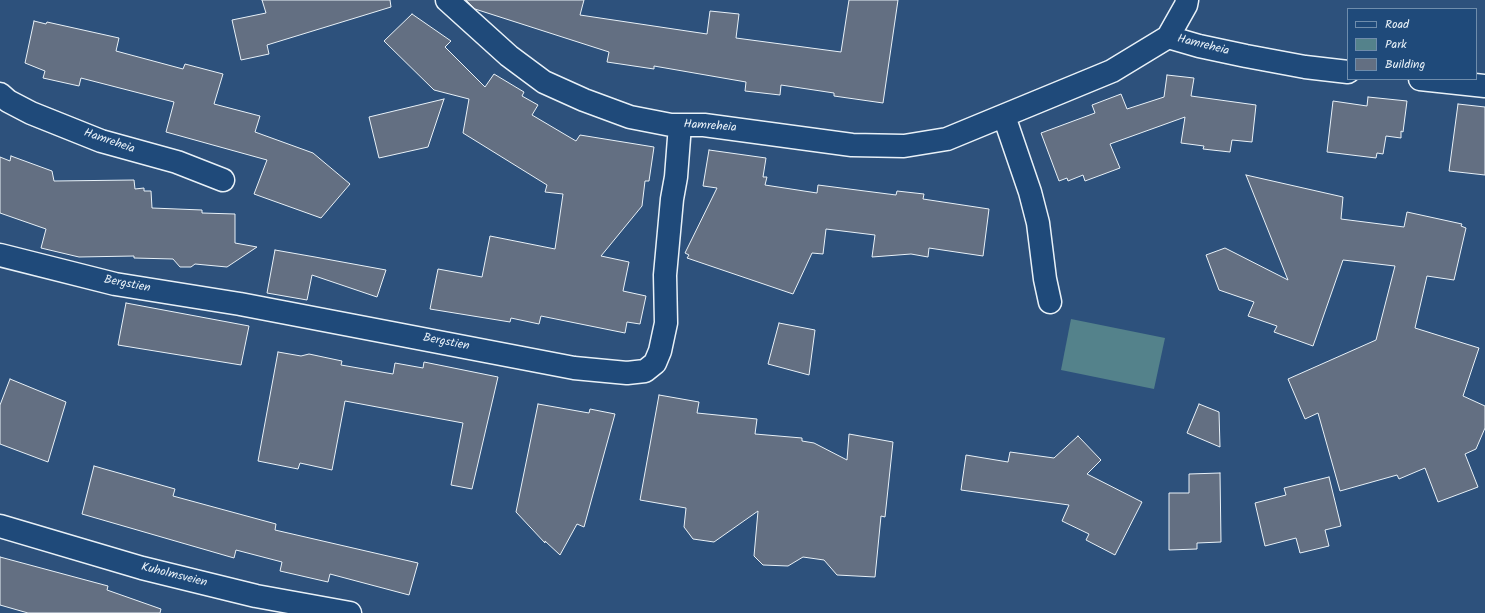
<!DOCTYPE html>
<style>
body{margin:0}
#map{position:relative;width:1485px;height:613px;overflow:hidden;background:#2d517c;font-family:Kalam,sans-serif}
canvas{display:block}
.legend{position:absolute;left:1347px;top:8px;width:130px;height:72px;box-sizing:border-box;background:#1f4a7a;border:1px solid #6f8dac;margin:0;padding:5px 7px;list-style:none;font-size:12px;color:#e8f1f8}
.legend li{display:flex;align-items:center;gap:8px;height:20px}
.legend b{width:20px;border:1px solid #6f8dac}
</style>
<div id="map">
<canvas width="1485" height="613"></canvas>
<ul class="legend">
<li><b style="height:5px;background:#1f4a7a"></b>Road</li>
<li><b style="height:11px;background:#54828b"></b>Park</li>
<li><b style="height:11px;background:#636f82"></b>Building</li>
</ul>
</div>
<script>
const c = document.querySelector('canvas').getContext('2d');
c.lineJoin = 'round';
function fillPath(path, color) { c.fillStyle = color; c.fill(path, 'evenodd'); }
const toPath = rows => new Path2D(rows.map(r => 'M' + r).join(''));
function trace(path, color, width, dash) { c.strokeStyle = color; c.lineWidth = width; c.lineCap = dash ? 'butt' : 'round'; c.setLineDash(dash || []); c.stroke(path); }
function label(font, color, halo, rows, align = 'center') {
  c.font = font + ' Kalam,sans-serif'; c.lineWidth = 4; c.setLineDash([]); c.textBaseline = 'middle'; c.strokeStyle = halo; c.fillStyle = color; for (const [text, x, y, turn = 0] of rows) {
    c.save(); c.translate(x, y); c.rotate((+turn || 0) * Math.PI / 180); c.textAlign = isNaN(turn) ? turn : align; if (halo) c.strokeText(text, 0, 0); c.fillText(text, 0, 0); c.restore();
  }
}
fillPath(toPath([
 [1071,319,1165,338,1154,389,1061,370]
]), '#54828b');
const building = toPath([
 [262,0,390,0,391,7,267,45,269,54,241,60,232,20,266,13,262,0],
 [466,0,584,0,580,15,707,34,710,11,739,14,736,38,841,52,849,0,898,0,883,103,834,96,834,93,781,85,780,95,745,91,746,82,654,66,654,69,607,62,609,52,475,9,466,0],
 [412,14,451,41,445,47,485,87,494,74,524,92,522,96,538,105,532,115,576,141,580,135,654,147,649,181,645,181,642,206,601,256,629,262,623,291,646,296,640,324,627,322,625,333,541,316,539,324,511,318,510,322,430,309,438,269,482,277,490,236,555,249,563,194,545,192,547,185,463,133,469,99,434,90,384,41,412,14],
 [34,21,46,24,47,22,119,38,116,51,183,69,185,64,223,74,214,104,260,116,255,132,313,153,350,184,321,218,254,194,267,160,166,132,174,102,81,78,79,86,43,78,45,71,25,63,34,21],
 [1167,75,1194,78,1191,96,1256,105,1252,142,1232,140,1230,152,1203,149,1204,146,1181,143,1185,117,1110,144,1120,168,1085,181,1083,175,1068,181,1067,178,1059,181,1041,133,1095,113,1092,105,1121,94,1127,109,1164,97,1167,75],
 [1368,97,1407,101,1403,132,1401,131,1401,138,1386,136,1383,154,1377,153,1376,158,1327,152,1333,101,1367,106,1368,97],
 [444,99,428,147,379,158,369,117,444,99],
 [1458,104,1485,107,1485,175,1449,171,1458,104],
 [709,150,766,158,763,177,767,177,765,185,817,193,818,185,896,195,897,191,924,194,923,199,989,209,983,256,929,248,928,257,911,254,872,257,875,235,826,229,823,254,812,253,793,294,687,258,689,255,685,253,717,188,703,186,709,150],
 [11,156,52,171,54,181,134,180,135,189,144,188,144,191,151,191,152,208,202,210,202,213,235,214,235,243,257,247,227,267,195,264,191,267,180,267,173,259,134,258,134,256,79,257,41,248,46,229,0,213,0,157,10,161,11,156],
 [1246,175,1343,197,1341,219,1404,227,1407,212,1462,224,1461,226,1466,228,1454,280,1427,276,1415,328,1479,348,1463,396,1485,406,1485,428,1476,449,1465,454,1478,487,1438,502,1425,468,1399,479,1397,475,1340,491,1318,413,1305,419,1288,379,1376,340,1395,266,1343,260,1313,346,1274,332,1277,326,1248,316,1254,302,1219,290,1206,255,1225,248,1288,280,1246,175],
 [275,250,315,257,386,270,377,297,312,275,307,300,267,293,275,250],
 [126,303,249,326,241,365,118,345,126,303],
 [779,323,815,330,809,375,768,364,779,323],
 [278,352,301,356,309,354,342,361,341,365,393,374,395,363,423,368,424,362,498,377,472,489,451,485,463,423,345,401,332,470,300,463,298,469,258,461,278,352],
 [10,379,66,402,48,462,0,444,0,405,10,379],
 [659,395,699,402,697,413,757,419,755,434,802,438,802,441,814,443,847,460,849,434,893,442,885,517,881,516,875,577,837,575,824,560,803,557,788,566,763,565,754,556,758,511,714,542,693,539,684,527,686,508,640,500,659,395],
 [538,404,589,413,590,409,615,414,584,527,577,524,560,555,545,541,545,543,516,512,538,404],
 [1199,404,1219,412,1220,447,1187,433,1199,404],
 [1078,436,1101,460,1087,474,1142,502,1115,555,1086,540,1089,534,1062,521,1069,505,961,490,966,455,1008,462,1010,452,1054,458,1078,436],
 [94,466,175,489,173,496,276,524,275,530,418,563,409,595,330,574,328,582,280,571,282,562,236,550,234,558,82,514,94,466],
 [1220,473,1221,542,1197,543,1197,549,1169,550,1169,493,1189,493,1189,474,1220,473],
 [1329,477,1341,526,1325,530,1329,546,1300,553,1296,538,1265,546,1255,503,1286,495,1284,488,1329,477],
 [0,557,108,586,107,590,161,609,160,613,28,613,0,605,0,557]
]);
fillPath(building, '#636f82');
trace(building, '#e8f1f8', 1);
const minor = toPath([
 [447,0,509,56,544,82,584,100,630,117,671,125,704,125,852,145,904,146,947,139,1112,71,1168,37,1199,46,1246,56,1305,67,1348,72],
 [1168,37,1186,5,1187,0],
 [1420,79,1485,86],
 [0,94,8,101,31,113,101,141,177,162,223,180],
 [1004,116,1030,192,1038,223,1045,279,1050,302],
 [0,255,115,284,240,304,574,368,627,373,645,371,655,363,660,351,666,323,665,275,672,199,676,177,680,125]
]);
const tertiary = toPath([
 [0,526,142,568,256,596,350,613]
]);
trace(minor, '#e8f1f8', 25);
trace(tertiary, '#e8f1f8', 25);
trace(minor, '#1f4a7a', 22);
trace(tertiary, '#1f4a7a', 22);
label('12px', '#e8f1f8', '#1f4a7a', [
 ["Hamreheia",1203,46,14],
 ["Hamreheia",710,127,4],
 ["Hamreheia",109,142,19],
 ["Bergstien",127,285,11],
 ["Bergstien",446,343,11],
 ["Kuholmsveien",174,576,14]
]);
</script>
